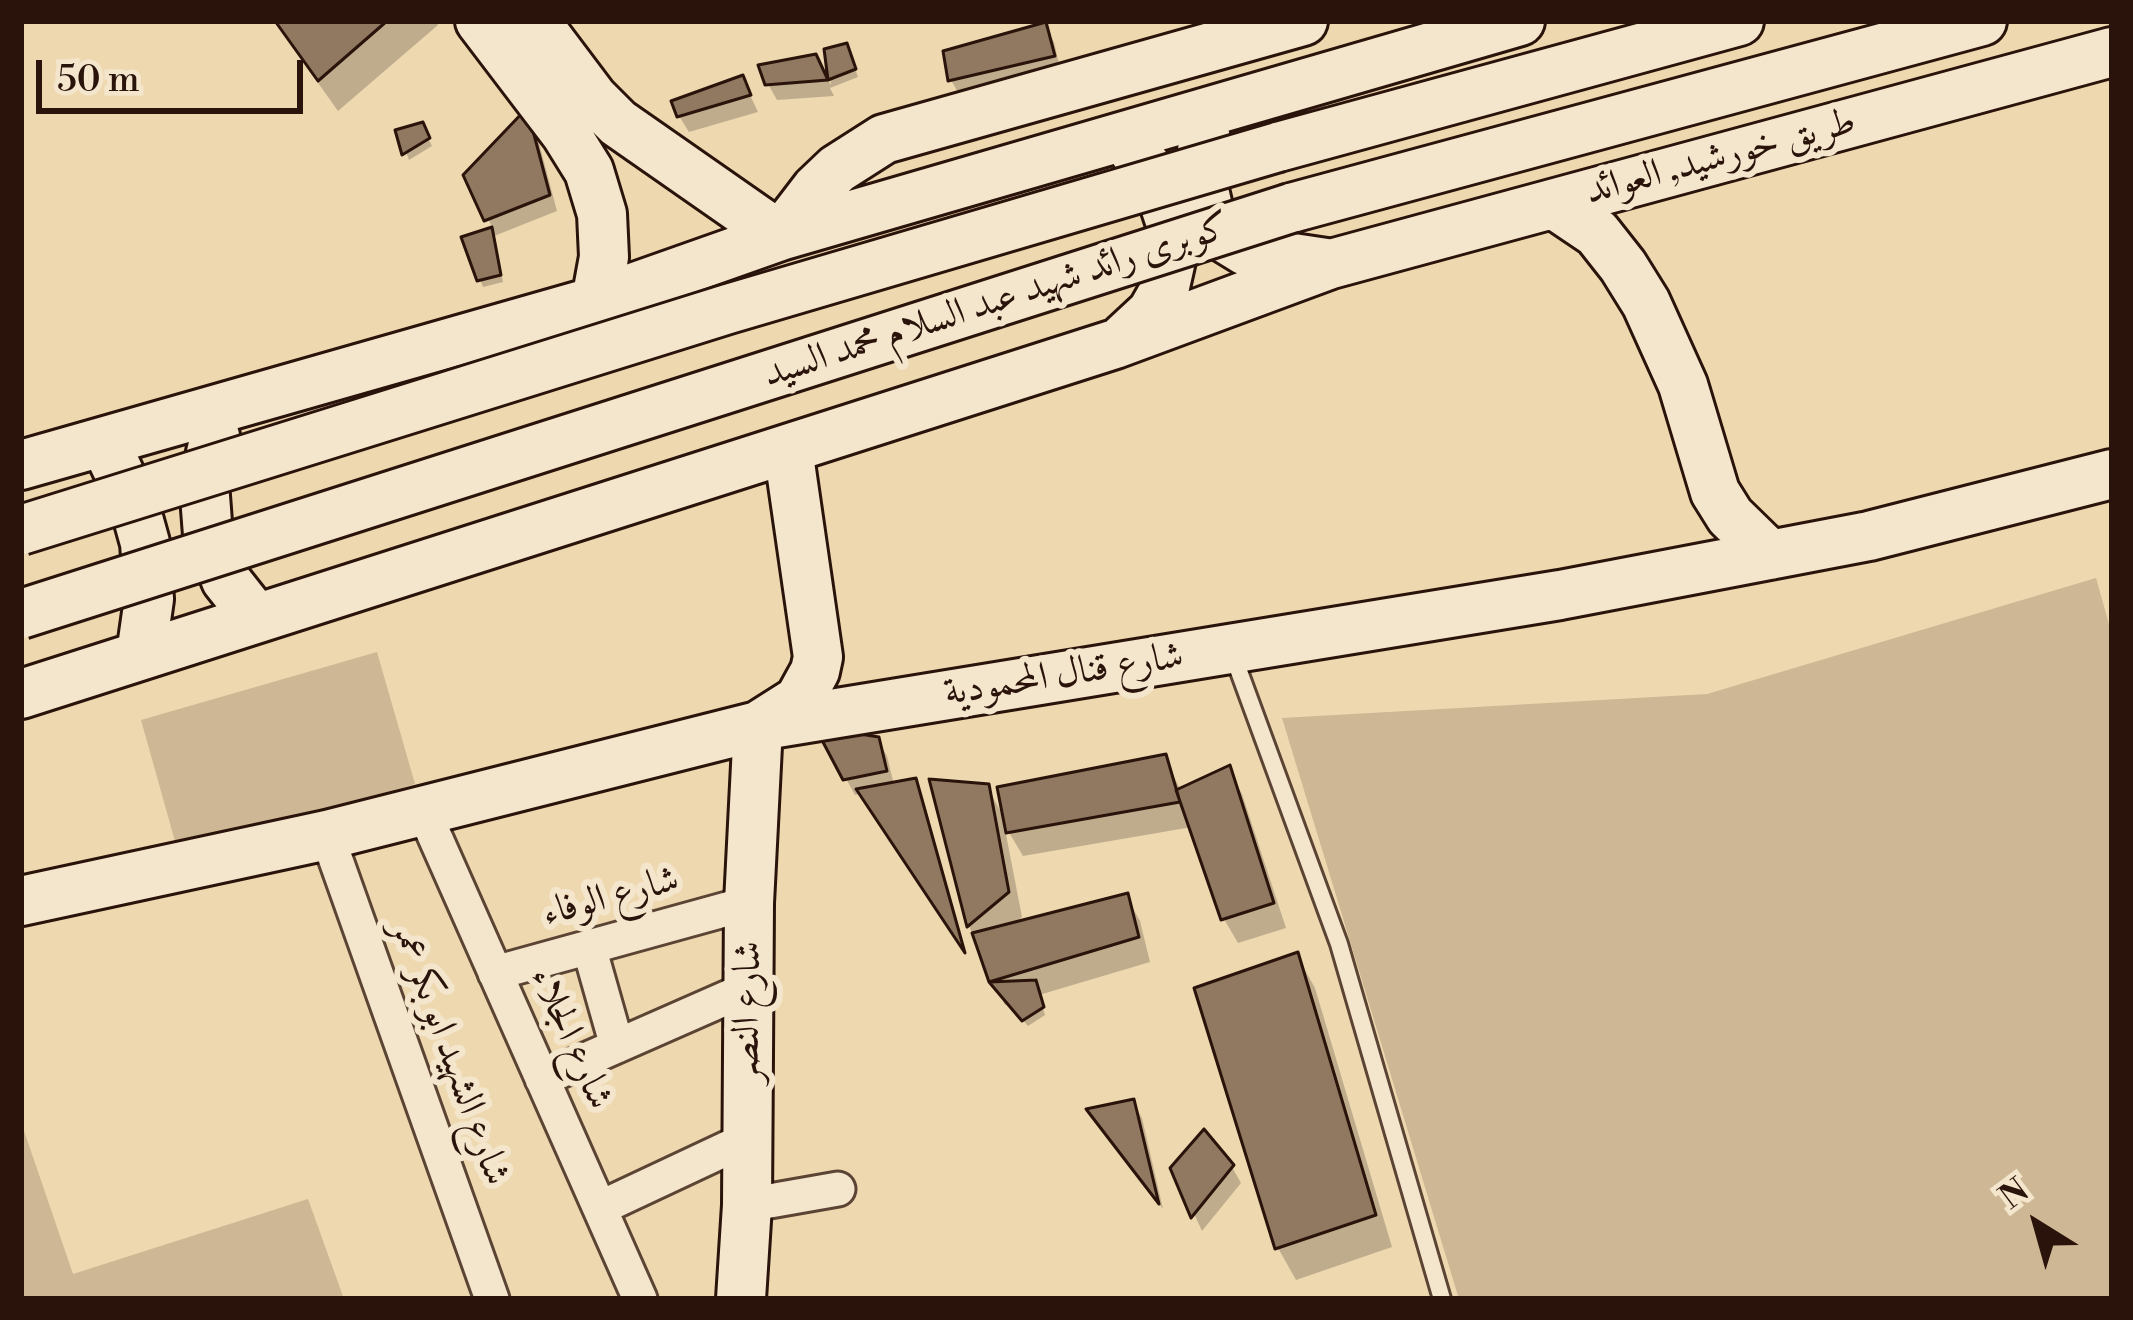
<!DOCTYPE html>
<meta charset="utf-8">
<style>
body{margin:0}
#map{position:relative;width:2133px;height:1320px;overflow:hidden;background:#eed8b0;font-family:"Libre Bodoni",serif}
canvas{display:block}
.frame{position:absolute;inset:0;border:24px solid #2a130a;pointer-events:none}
.north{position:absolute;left:1977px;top:1164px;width:120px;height:120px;-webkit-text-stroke:9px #f4e6cc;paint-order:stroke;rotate:323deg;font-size:33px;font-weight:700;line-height:48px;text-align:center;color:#2a130a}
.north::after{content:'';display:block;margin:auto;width:42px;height:54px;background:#2a130a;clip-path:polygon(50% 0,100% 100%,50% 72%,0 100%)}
.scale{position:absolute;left:36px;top:60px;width:267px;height:54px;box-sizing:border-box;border:6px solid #2a130a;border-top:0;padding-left:15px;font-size:36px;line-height:42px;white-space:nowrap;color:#2a130a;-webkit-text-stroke:9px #f4e6cc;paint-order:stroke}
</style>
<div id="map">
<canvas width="2133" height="1320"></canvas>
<div class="frame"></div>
<div class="north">N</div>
<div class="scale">50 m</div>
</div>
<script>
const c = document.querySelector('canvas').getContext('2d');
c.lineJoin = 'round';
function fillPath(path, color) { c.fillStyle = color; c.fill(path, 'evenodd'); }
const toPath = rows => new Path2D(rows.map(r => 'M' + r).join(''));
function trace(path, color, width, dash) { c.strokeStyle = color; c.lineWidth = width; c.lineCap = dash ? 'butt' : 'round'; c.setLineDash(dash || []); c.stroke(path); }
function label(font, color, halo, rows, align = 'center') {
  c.font = font + ' "Libre Bodoni",Amiri,serif'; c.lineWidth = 12; c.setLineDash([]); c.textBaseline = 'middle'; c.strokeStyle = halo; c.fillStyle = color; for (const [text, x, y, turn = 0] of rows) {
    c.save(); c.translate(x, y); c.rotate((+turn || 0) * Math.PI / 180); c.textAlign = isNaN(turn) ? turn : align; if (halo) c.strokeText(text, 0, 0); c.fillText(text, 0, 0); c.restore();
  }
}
fillPath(toPath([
 [2096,578,2112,635,2112,1299,1459,1299,1282,718,1707,694],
 [377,652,415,784,178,852,141,720],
 [21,1122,73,1274,308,1199,344,1299,21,1299]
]), '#cdb794');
fillPath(toPath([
 [274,21,436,21,438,25,338,111],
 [1044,26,1054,42,1061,73,960,96,951,80,947,53],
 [828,51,850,54,858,77,830,88,834,96,777,100,768,84,815,57,831,85],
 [742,78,758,112,689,132,679,116],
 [422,126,432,146,409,160,399,132],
 [535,128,557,211,494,236,503,282,483,287,464,239,493,229,467,176],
 [820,731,877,739,887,756,894,785,914,782,923,798,965,950,862,793,855,795],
 [1165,758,1181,791,1228,769,1242,794,1286,928,1238,943,1224,919,1192,827,1023,856,1004,824,1022,917,1011,926,1126,896,1140,921,1150,962,1039,995,1045,1015,1028,1026,1009,1004,1005,1005,969,926,933,783,987,787,1005,819],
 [1297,956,1315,988,1392,1247,1296,1280,1278,1248],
 [1133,1102,1142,1118,1163,1209,1099,1126],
 [1232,1167,1241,1183,1202,1231,1173,1168]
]), '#0003');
const building = toPath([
 [275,21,387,21,318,81,275,21],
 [1046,22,1055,56,948,81,943,51,1046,22],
 [847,43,856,69,828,80,824,49,847,43],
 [816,54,828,80,765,85,758,65,816,54],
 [743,75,751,95,677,117,671,101,743,75],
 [527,108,550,195,484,221,463,175,527,108],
 [423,122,430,138,402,155,395,130,423,122],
 [492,227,501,275,477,281,461,237,492,227],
 [815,727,879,737,887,771,843,780,815,727],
 [1166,754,1180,802,1006,833,997,787,1166,754],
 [1230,765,1274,903,1221,920,1176,790,1230,765],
 [916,778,965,953,856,789,916,778],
 [929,779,989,784,1009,892,967,927,929,779],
 [1128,893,1139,937,989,982,972,933,1128,893],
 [1298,952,1376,1215,1275,1249,1194,988,1298,952],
 [1036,980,1044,1007,1022,1021,989,982,1036,980],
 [1134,1099,1159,1204,1086,1109,1134,1099],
 [1204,1129,1234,1165,1191,1218,1170,1168,1204,1129]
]);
fillPath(building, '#907960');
trace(building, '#2a130a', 3);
const lane = toPath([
 [1233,655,1339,944,1442,1299]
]);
const street = toPath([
 [424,812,640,1299],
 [327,835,492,1299],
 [589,947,617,1046],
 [495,973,749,903],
 [542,1079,749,988],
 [747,1205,838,1189],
 [600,1208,747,1139]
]);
const secondary = toPath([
 [480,21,566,134,589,171,602,214,604,257,596,301],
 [535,21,593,98,618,123,780,236,816,189,837,169,884,139,1303,21],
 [1205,133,1199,169,1211,220,1220,235,1246,251,1326,263],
 [1278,147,1739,21],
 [1554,204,1597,233,1623,266,1646,303,1683,385,1715,492,1730,516,1770,555],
 [1291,208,1982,21],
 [1124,338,1152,312,1164,291,1173,251,1173,230,1155,176,1135,153],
 [215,436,204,483,208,535,226,580,256,618],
 [112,458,135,507,145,543,149,599,141,655],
 [21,465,596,301,780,236,1520,21],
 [21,694,1115,344,1331,264,2112,52],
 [21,901,327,835,758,726,1560,595,1869,536,2112,474],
 [741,1299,747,1205,749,903,758,726,799,700,815,671,818,657,788,449]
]);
trace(lane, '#5b4434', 22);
trace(street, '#5b4434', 39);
trace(secondary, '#2a130a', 54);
trace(lane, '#f4e6cc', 16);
trace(street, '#f4e6cc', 33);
trace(secondary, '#f4e6cc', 48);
const secondaryBridge = toPath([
 [21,530,728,309,1278,147],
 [21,614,1291,208]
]);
trace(secondaryBridge, '#2a130a', 54, []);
trace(secondaryBridge, '#f4e6cc', 48);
label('39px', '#2a130a', '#f4e6cc', [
 ["طريق خورشيد, العوائد",1721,158,-15],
 ["كوبرى رائد شهيد عبد السلام محمد السيد",997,302,-18],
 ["شارع قنال المحمودية",1064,676,-9],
 ["شارع الوفاء",611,898,-15],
 ["شارع النصر",749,1012,-89],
 ["شارع الجلاء",570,1039,66],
 ["شارع الشهيد ابو بكر عمر",449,1053,70]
]);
</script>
